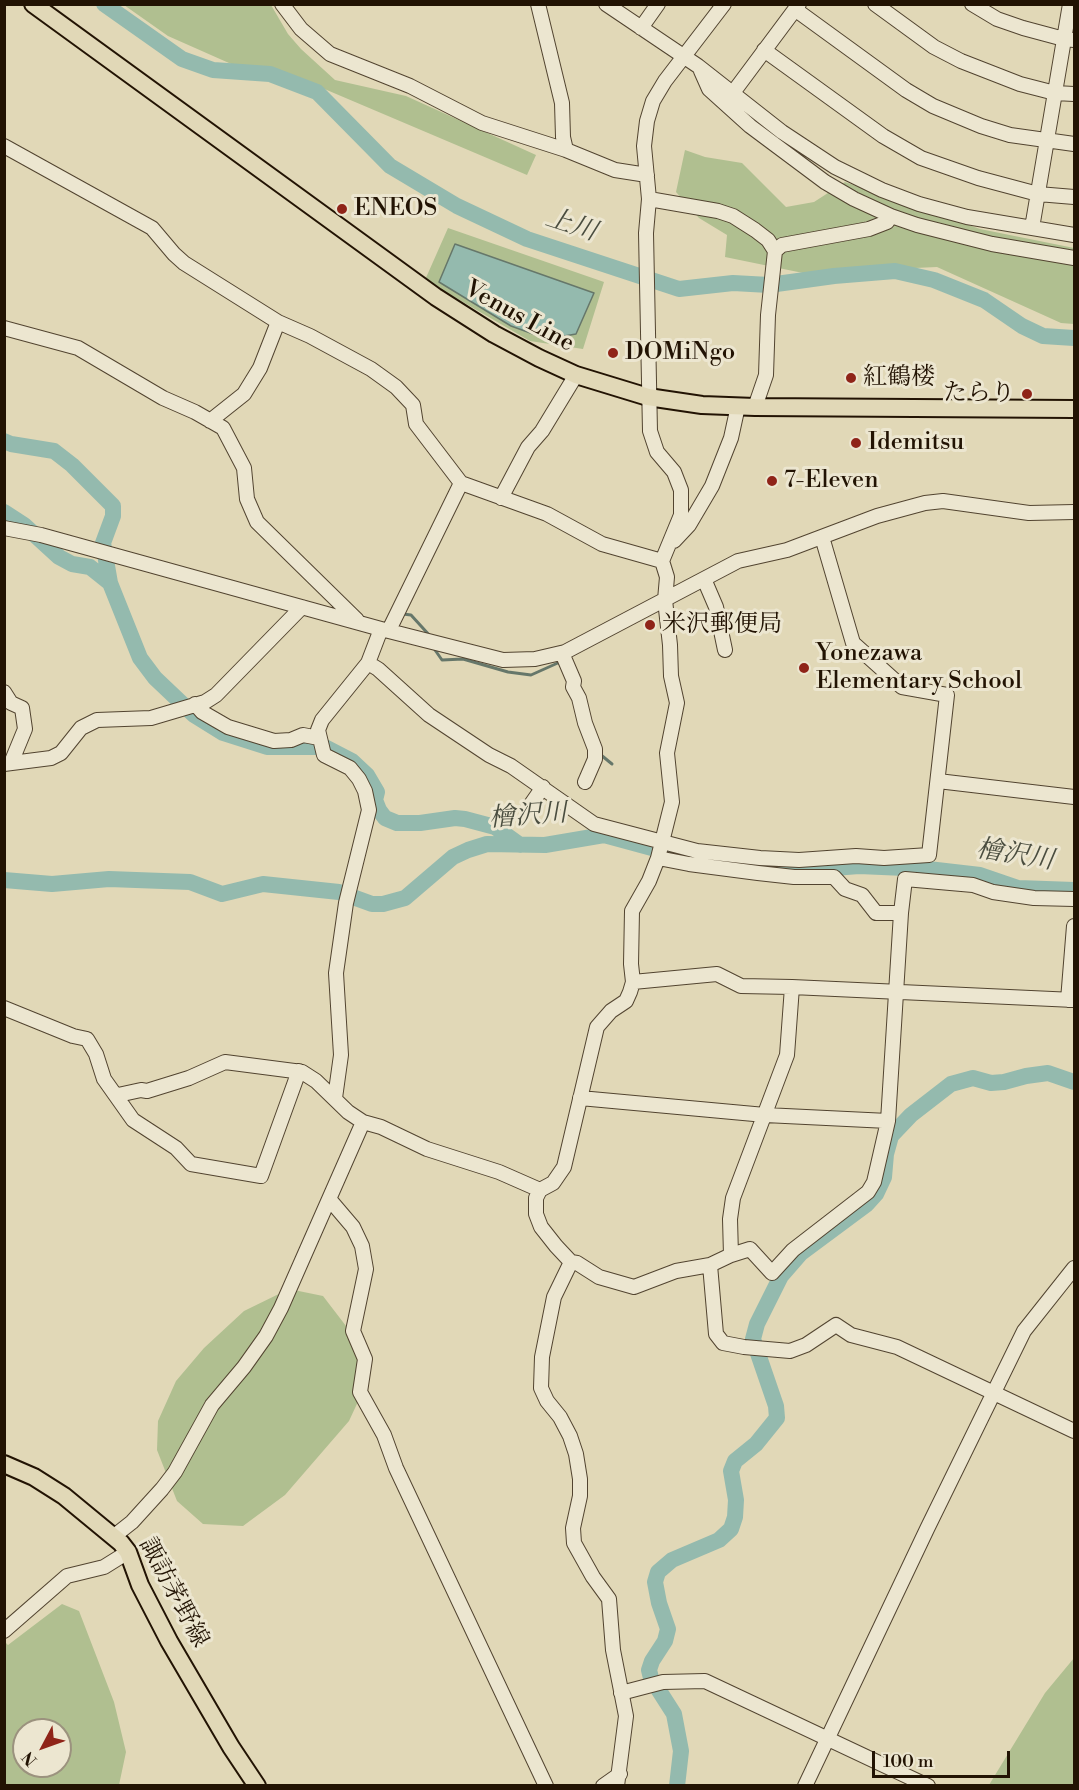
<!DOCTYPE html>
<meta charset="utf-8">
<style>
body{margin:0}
#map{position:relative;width:1079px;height:1790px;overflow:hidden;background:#e1d8b7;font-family:"Libre Bodoni",serif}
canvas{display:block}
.frame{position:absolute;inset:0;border:6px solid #221303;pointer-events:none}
.north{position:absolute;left:12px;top:1718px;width:60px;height:60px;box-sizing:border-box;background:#ece6d0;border:2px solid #9b927e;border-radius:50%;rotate:229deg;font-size:16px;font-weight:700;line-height:24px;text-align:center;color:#221303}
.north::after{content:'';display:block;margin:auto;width:21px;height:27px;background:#8f2418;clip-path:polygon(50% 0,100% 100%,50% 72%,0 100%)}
.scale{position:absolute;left:872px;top:1751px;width:138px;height:27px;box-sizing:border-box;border:3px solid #221303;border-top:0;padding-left:8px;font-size:18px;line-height:21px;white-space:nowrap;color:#221303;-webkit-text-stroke:4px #ece6d0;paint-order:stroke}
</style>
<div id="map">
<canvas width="1079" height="1790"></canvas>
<div class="frame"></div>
<div class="north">N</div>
<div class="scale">100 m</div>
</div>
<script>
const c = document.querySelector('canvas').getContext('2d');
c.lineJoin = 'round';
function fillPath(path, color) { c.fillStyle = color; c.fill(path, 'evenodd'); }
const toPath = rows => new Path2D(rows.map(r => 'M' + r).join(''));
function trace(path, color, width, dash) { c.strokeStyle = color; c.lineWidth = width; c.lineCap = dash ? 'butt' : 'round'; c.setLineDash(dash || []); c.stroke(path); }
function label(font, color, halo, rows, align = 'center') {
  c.font = font + ' "Libre Bodoni","Noto Serif JP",serif'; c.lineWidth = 6; c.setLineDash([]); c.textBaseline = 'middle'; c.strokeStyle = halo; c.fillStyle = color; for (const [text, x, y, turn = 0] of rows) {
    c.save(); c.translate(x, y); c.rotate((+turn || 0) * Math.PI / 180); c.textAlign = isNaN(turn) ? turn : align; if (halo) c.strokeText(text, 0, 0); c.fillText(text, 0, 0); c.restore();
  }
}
fillPath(toPath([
 [124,5,271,5,288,34,301,49,335,80,406,96,536,155,527,175,315,85,238,67,168,36],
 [685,150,705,157,742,163,786,207,814,202,845,182,980,229,1074,248,1074,324,1061,323,937,267,803,273,725,257,727,235,699,218,676,192],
 [448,228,604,282,583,349,530,341,425,280],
 [289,1289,323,1296,346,1326,365,1359,362,1393,349,1421,285,1495,243,1526,203,1524,177,1501,157,1450,158,1421,176,1381,204,1348,244,1311],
 [62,1604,79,1611,114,1702,126,1752,119,1785,5,1785,5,1642,8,1645],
 [24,1730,60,1730,60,1766,24,1766],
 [1074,1658,1074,1785,989,1785,1045,1693]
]), '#b0bf90');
const water = toPath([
 [455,244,594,293,576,334,547,339,511,326,439,282,455,244]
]);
fillPath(water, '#94baae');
trace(water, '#66776a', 1.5);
trace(toPath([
 [403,614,411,615,431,637],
 [435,650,442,660,463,659,508,672,531,675,560,662],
 [601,755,612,764]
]), '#66776a', 3);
trace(toPath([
 [104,4,182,59,213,70,270,74,317,92,390,166,457,206,527,239,679,289,733,283,769,285,834,276,895,271,934,280,984,300,1022,326,1043,336,1074,338],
 [4,441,11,444,54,451,72,465,113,506,113,516,103,543,110,583,140,658,155,678,194,715,223,733,267,747,325,747,352,761,367,775,377,792,375,800,379,810,385,818,397,823,420,823,455,818,465,819,495,827,520,845],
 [4,512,24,525,59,557,72,564,90,567,110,583],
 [4,880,52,884,109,879,190,882,222,894,263,884,339,892,372,904,383,904,405,898,453,857,468,850,487,844,545,845,604,835,663,851,746,864,808,870,859,866,928,869,980,875,1018,888,1074,890],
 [677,1786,681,1751,674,1714,651,1678,649,1670,652,1661,665,1641,668,1629,659,1603,655,1582,658,1572,672,1560,719,1540,731,1529,735,1517,736,1500,731,1471,735,1461,756,1444,777,1418,776,1406,753,1339,757,1324,781,1276,801,1253,867,1204,876,1194,884,1177,886,1154,891,1136,911,1115,951,1084,973,1078,991,1083,1004,1082,1026,1076,1048,1073,1074,1082]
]), '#94baae', 16);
const minor = toPath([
 [282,4,301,29,330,54,410,86,482,123,566,150],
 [538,4,562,103,563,137,566,150,615,170,647,175],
 [606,4,698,66,782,132,835,167,882,190,919,204,967,217,1074,235],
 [724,4,665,81,653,101,647,121,644,146,649,199,646,233,650,431,657,452,674,472,681,490,681,515,662,561,667,577,665,600,670,645,671,676,677,703,667,753,672,802,658,858,649,881,632,911,631,964,633,982,630,992,626,1001,611,1011,597,1027,564,1167,553,1183,540,1190,536,1198,536,1214,541,1227,556,1246,571,1262,577,1263,599,1277,634,1287,676,1271,710,1265,731,1255,750,1249,772,1273,793,1250,868,1192,874,1182,888,1121,901,913,905,879,973,885,993,892,1034,898,1074,899],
 [875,4,934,47,961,61,1020,84,1055,93,1074,94],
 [972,4,997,19,1023,28,1064,39,1074,40],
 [796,10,906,90,933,106,981,126,1010,135,1074,144],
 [641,28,658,4],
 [764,50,883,136,921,158,978,178,1038,194,1074,197],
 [701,71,709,89,750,126,825,182,854,199,891,216,887,222,869,229,782,245,775,251],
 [732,94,799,4],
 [4,146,152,228,174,254,184,263,278,322,310,336,371,369,396,387,413,405,416,424,461,483,547,514,602,544,662,561],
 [649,199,718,211,733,216,755,230,768,240,775,251,768,315,766,375,755,407],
 [891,216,917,225,992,244,1074,258],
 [1032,228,1070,4],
 [4,328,78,348,163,398,195,412,223,428,244,468,247,499,257,522,357,620],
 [210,421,244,394,260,368,278,322],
 [501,498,528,447,542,431,576,375],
 [4,528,41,535,381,629,503,660,535,659,565,652,738,561,787,550,877,516,925,503,943,501,1029,513,1074,512],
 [674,541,689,525,712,486,731,438,738,406],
 [704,579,716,607,725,650],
 [389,630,461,483],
 [562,653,574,681,573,687,579,698,585,723,595,749,595,759,585,782],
 [368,663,378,669,429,715,489,755,511,766,594,824,697,851,760,858,799,860,856,856,884,858,929,855,947,695,902,687,853,643,822,537],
 [4,692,11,703,22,708,25,729,11,763],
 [195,704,202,712,228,727,274,741,291,740,303,735,319,738],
 [4,764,51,758,61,753,81,728,97,720,151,718,205,702,216,695,302,607],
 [938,781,1074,797],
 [527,810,543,787],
 [658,858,689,864,758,873,794,877,834,877,845,889,862,895,876,913,901,913],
 [633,982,717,974,741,986,792,987,787,1055,733,1198,730,1219,731,1255],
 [792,987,1074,1000],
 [1068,1000,1074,926],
 [4,1008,73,1036,87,1039,96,1054,104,1079,133,1120,176,1148,191,1164,261,1176,299,1071],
 [118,1095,141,1090,147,1091,189,1078,225,1062,302,1072,316,1081,348,1112,363,1122,381,1127,427,1149,499,1172,540,1190],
 [335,1098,341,1055,336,973,346,903,369,810,365,791,359,779,350,768,324,755,318,730,322,720,368,663,381,629],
 [580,1098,765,1115,888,1121],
 [330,1200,353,1227,362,1246,366,1269,353,1331,365,1359,360,1392,384,1435,396,1468,546,1786],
 [571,1262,554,1297,542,1357,541,1388,547,1401,560,1417,570,1436,576,1454,580,1479,580,1496,573,1528,574,1543,593,1577,609,1599,613,1650,626,1716,617,1786],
 [710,1265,716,1334,723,1343,744,1347,790,1351,806,1345,836,1325,851,1335,897,1347,1074,1431],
 [113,1537,132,1522,162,1489,175,1472,212,1405,244,1367,266,1336,281,1308,363,1122],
 [4,1631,67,1576,104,1567,128,1552],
 [621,1693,663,1682,705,1681,928,1786],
 [603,1786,620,1774],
 [805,1786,927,1529,1024,1331,1074,1268]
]);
const major = toPath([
 [33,4,436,297,494,334,539,358,576,375,648,397,702,405,755,407,1074,409],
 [4,1464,34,1477,64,1496,121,1543,128,1552,140,1585,169,1641,231,1747,257,1786]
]);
trace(minor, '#524430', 16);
trace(major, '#221303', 20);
trace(minor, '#ece6d0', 14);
trace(major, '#e1d8b7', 16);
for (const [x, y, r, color] of [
 [342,209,6,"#8f2418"],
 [613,353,6,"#8f2418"],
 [851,378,6,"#8f2418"],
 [1027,394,6,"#8f2418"],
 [856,443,6,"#8f2418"],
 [772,481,6,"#8f2418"],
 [650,625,6,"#8f2418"],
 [804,668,6,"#8f2418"]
]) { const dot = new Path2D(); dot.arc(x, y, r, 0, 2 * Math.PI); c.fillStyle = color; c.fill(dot); trace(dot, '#ece6d0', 2); }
label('24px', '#221303', '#ece6d0', [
 ["ENEOS",354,209],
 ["DOMiNgo",625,353],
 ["紅鶴楼",863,378],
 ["たらり",1015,394,"right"],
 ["Idemitsu",868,443],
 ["7-Eleven",784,481],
 ["米沢郵便局",662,625],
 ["Yonezawa",816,654],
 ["Elementary School",816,682]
], 'left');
label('24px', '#221303', '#ece6d0', [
 ["Venus Line",519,317,29],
 ["諏訪茅野線",173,1593,62]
]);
label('italic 26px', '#4a4d3f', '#ece6d0', [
 ["上川",571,226,18],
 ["檜沢川",528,817,-4],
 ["檜沢川",1015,856,9]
]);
</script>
